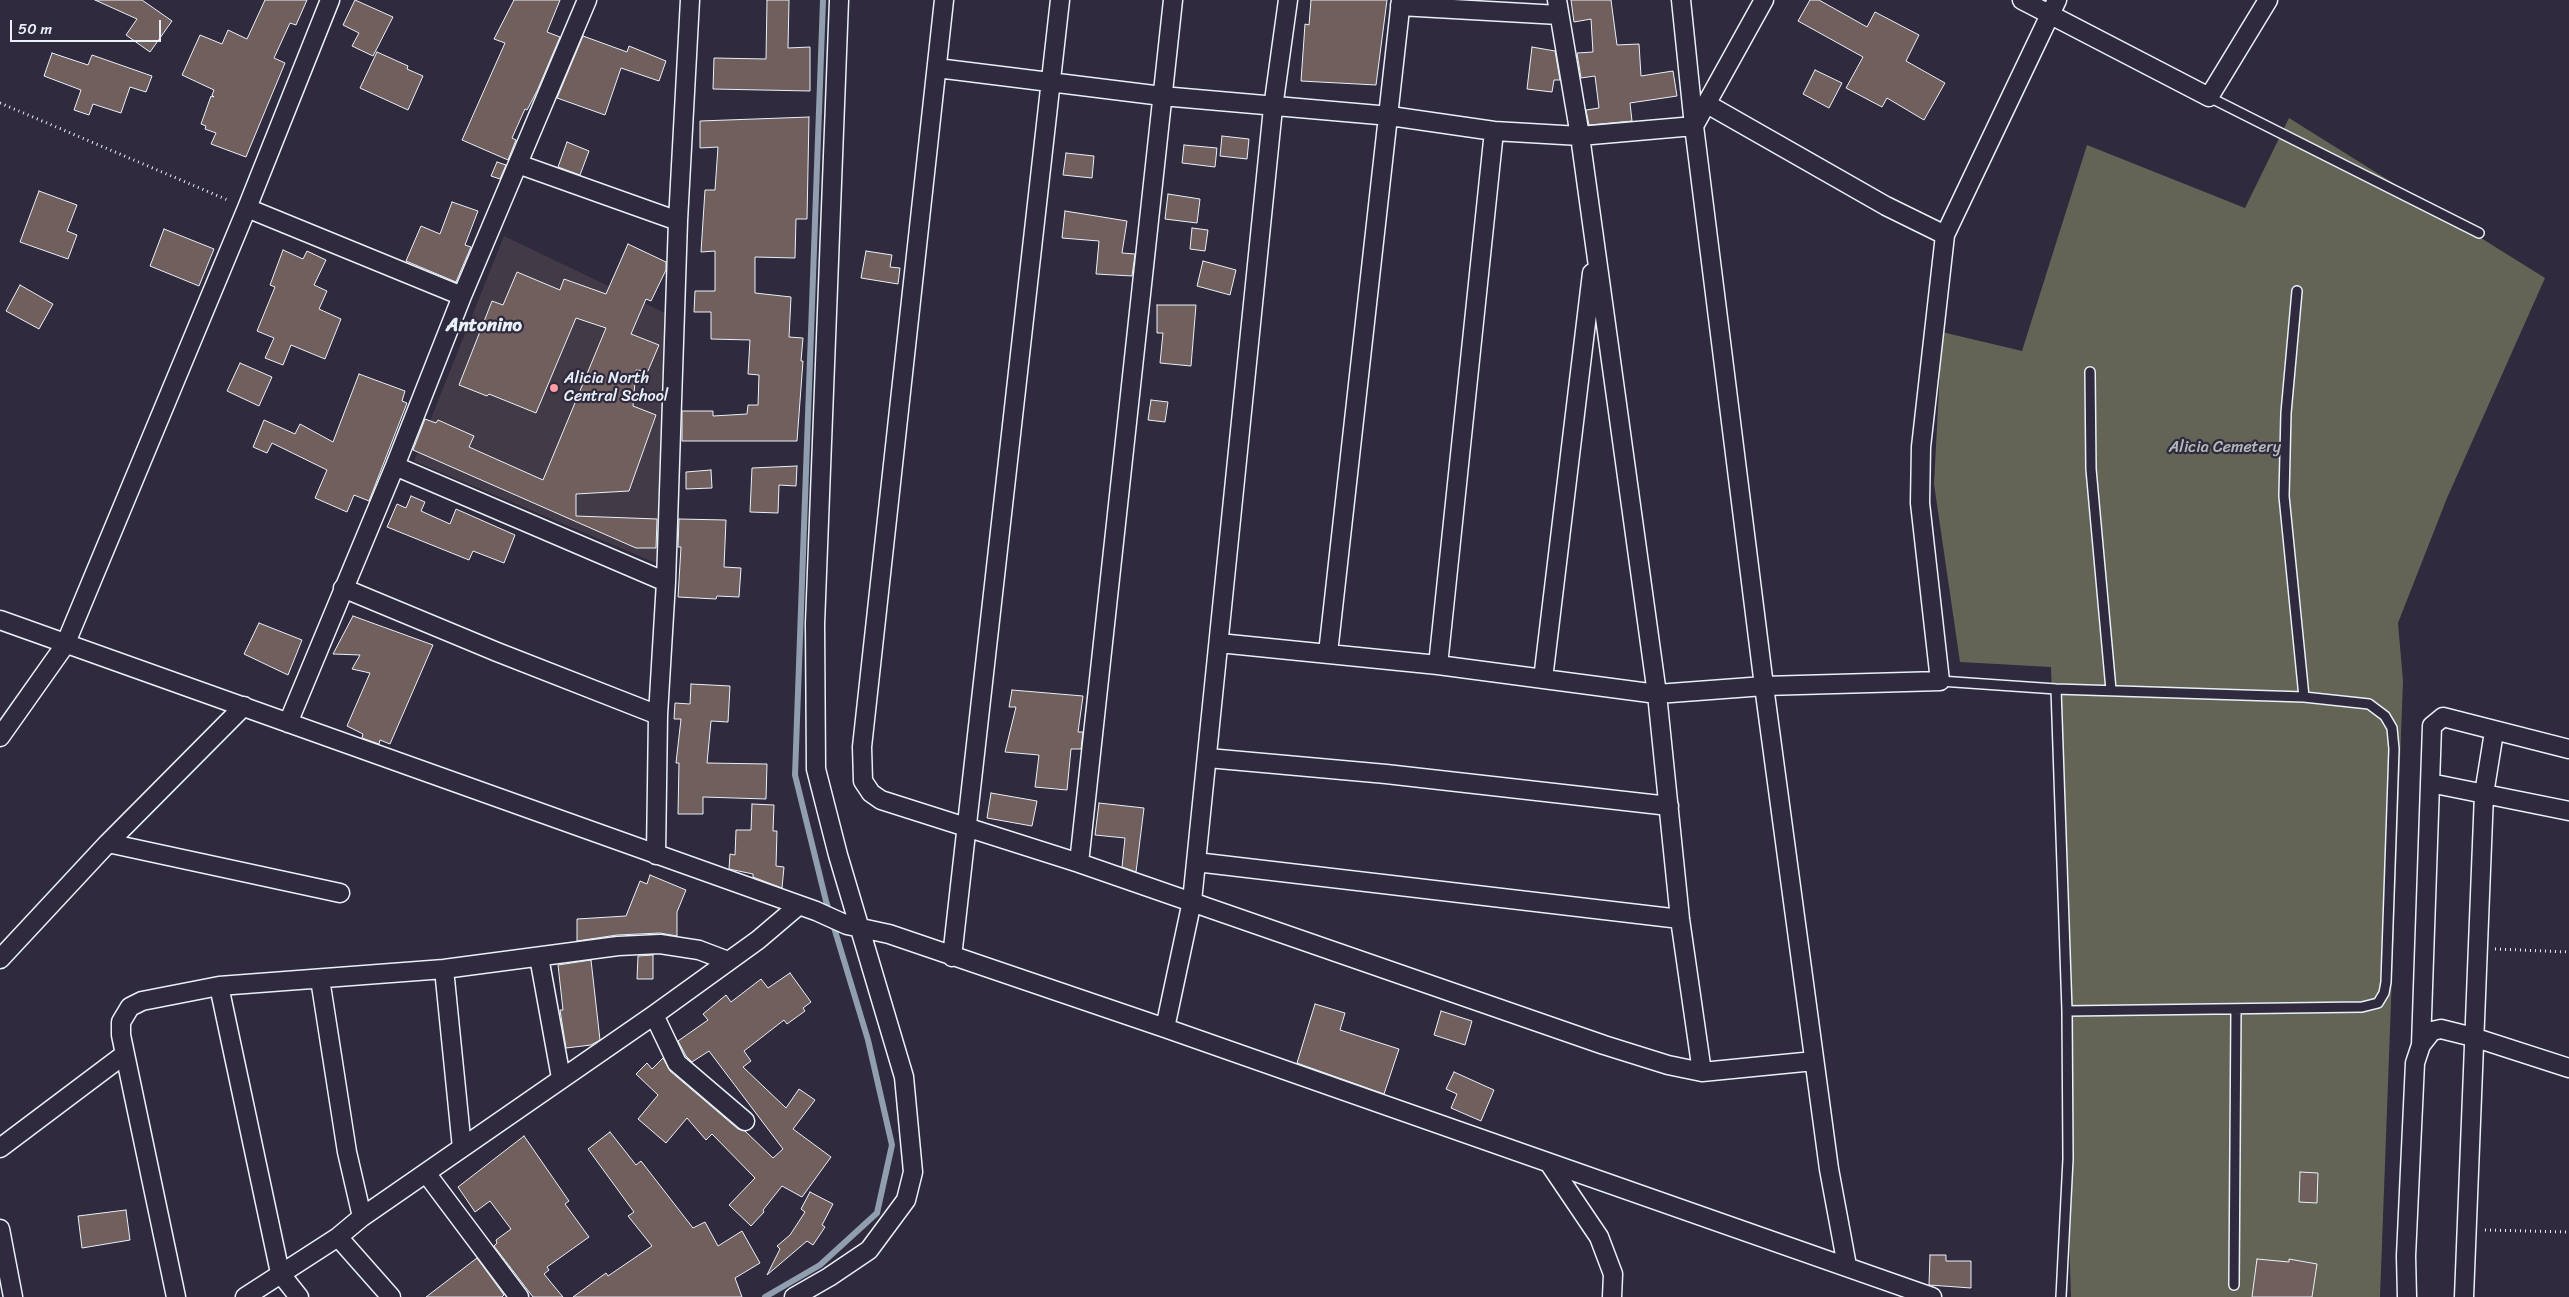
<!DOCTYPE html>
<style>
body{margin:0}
#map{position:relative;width:2569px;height:1297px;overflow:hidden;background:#2f2a3d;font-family:Sriracha,sans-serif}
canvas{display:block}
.scale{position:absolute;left:10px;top:20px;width:151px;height:22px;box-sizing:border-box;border:2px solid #e8f1f8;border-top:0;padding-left:6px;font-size:15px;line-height:18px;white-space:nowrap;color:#e8f1f8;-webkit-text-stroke:4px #2f2a3d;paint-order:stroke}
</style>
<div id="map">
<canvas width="2569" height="1297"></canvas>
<div class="scale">50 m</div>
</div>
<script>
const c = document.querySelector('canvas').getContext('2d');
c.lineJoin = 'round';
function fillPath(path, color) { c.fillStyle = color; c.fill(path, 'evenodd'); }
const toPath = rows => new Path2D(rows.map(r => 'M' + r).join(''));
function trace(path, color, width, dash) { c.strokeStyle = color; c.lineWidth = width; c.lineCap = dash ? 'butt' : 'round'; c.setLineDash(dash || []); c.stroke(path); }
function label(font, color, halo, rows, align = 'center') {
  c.font = font + ' Sriracha,sans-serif'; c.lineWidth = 4.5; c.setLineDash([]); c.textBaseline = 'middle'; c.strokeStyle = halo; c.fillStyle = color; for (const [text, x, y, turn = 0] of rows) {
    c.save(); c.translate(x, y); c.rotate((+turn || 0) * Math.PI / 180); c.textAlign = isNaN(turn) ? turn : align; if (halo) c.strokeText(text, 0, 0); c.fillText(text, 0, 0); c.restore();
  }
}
fillPath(toPath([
 [504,236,669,315,656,563,414,461]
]), '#433a47');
fillPath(toPath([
 [2289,118,2545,278,2447,498,2398,623,2403,681,2380,1297,2071,1297,2051,667,1960,662,1934,484,1942,332,2022,351,2087,145,2245,208]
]), '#646456');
trace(toPath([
 [765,1297,820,1265,877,1213,892,1145,868,1040,826,901,795,775,823,0]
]), '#909eb0', 6);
const building = toPath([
 [95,0,142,0,172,21,150,52,126,35,137,19,95,0],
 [265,0,307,0,296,25,290,23,274,58,285,63,246,157,211,144,216,133,205,129,206,126,201,124,211,96,214,97,212,95,214,90,182,75,200,35,222,44,228,30,247,39,265,0],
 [355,0,393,17,373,56,352,46,359,33,343,25,355,0],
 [514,0,560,0,547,32,560,37,537,91,527,110,525,109,512,138,516,140,508,160,462,140,505,43,494,39,514,0],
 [767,0,789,0,788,48,810,47,810,91,713,89,714,58,766,59,767,0],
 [1311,0,1387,0,1376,85,1301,81,1305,24,1309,25,1311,0],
 [1571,0,1611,0,1617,45,1639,44,1641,76,1673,71,1677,96,1630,103,1632,121,1589,125,1586,110,1599,108,1595,76,1581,78,1577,53,1593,52,1591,19,1574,22,1571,0],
 [1810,0,1819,0,1867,27,1875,12,1919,35,1906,61,1945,83,1924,120,1887,98,1882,107,1846,88,1863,57,1798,21,1810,0],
 [583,36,627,52,629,46,666,61,659,81,621,68,605,115,557,98,583,36],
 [1532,47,1555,51,1560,80,1554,80,1552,92,1527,89,1532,47],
 [377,52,408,66,407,69,423,76,408,110,360,88,377,52],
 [52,53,88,65,92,55,152,76,146,92,130,87,121,113,93,104,89,115,74,110,81,90,44,76,52,53],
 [1815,70,1842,83,1829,108,1803,94,1815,70],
 [809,117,807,219,796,219,795,258,755,257,755,293,791,297,789,337,803,338,801,361,803,361,797,441,682,441,682,411,713,411,713,416,747,414,748,405,758,405,759,375,748,374,750,340,711,339,711,312,694,312,695,291,715,291,715,251,701,252,705,190,715,190,718,147,700,148,700,121,809,117],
 [1222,136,1249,139,1247,159,1220,156,1222,136],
 [567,142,589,151,580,175,558,167,567,142],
 [1184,145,1217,148,1215,167,1182,163,1184,145],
 [1066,153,1094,156,1092,178,1063,175,1066,153],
 [497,162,506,165,500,179,491,176,497,162],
 [39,191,77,205,67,231,77,235,68,259,20,242,39,191],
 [1168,194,1200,199,1197,223,1165,219,1168,194],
 [452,202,478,211,465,245,471,247,456,282,406,261,421,226,440,234,452,202],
 [1065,211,1127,221,1122,253,1135,254,1132,276,1096,274,1099,241,1062,238,1065,211],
 [1192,228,1208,230,1205,251,1190,249,1192,228],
 [164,229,214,249,199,286,150,266,164,229],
 [628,244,666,262,666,270,651,301,646,299,631,334,659,345,648,371,636,370,633,406,656,415,629,491,576,494,576,516,657,519,656,548,636,548,413,450,425,419,436,423,438,420,474,436,469,447,543,480,606,328,576,318,536,413,489,394,487,396,459,385,492,301,503,305,517,272,560,290,564,279,606,294,628,244],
 [283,250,303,259,307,251,326,260,314,285,327,291,319,309,341,319,325,359,291,345,283,365,265,358,274,338,257,331,275,287,270,285,283,250],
 [866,251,892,255,890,267,900,268,898,284,861,278,866,251],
 [1203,261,1236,270,1230,295,1197,286,1203,261],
 [20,285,53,304,39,329,6,311,20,285],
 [1157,305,1196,305,1191,366,1160,363,1163,333,1157,333,1157,305],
 [240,363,272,377,259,406,227,391,240,363],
 [359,374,405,391,402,401,407,403,369,501,354,495,347,512,315,498,327,470,272,443,267,453,253,447,264,420,295,434,300,424,333,442,359,374],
 [1151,400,1168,402,1165,422,1148,420,1151,400],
 [797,466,796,486,779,485,778,513,750,512,752,468,797,466],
 [711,470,712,488,686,489,686,472,711,470],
 [411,496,425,502,421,511,450,524,456,509,515,535,504,563,473,551,469,560,387,527,397,504,406,508,411,496],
 [679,519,726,520,724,567,741,568,739,597,717,596,716,599,678,597,681,547,678,547,679,519],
 [353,616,433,645,390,744,380,740,379,744,362,738,363,734,347,726,370,673,352,669,360,655,333,654,353,616],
 [259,623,302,640,288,675,244,654,259,623],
 [691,684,730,686,728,722,711,721,707,763,767,764,766,799,703,797,703,814,678,814,679,763,676,763,681,719,674,719,675,703,690,704,691,684],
 [1012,690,1083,696,1078,732,1083,732,1081,749,1071,749,1067,790,1035,787,1039,755,1005,752,1016,707,1009,707,1012,690],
 [991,793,1037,801,1032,826,987,818,991,793],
 [1099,803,1144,808,1136,872,1122,867,1125,838,1095,835,1099,803],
 [752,804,774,805,773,831,777,831,776,866,784,867,782,888,753,877,753,874,729,869,730,854,735,855,736,830,751,830,752,804],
 [650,875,686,890,677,912,677,936,660,933,617,935,577,941,577,919,626,916,640,881,647,884,650,875],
 [653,955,653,979,637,979,638,956,653,955],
 [591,960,600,1040,591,1045,566,1048,560,1010,563,1010,558,965,591,960],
 [790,973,811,1002,803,1008,805,1011,787,1024,784,1020,744,1051,751,1061,743,1067,786,1108,799,1089,815,1100,793,1129,831,1157,802,1197,782,1186,763,1210,764,1212,751,1226,729,1205,755,1178,712,1134,706,1140,687,1118,666,1143,638,1119,658,1095,636,1074,647,1063,652,1069,663,1058,670,1071,738,1129,745,1131,773,1158,783,1149,709,1051,692,1062,686,1056,678,1041,708,1020,703,1014,726,995,731,1002,761,979,768,988,790,973],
 [1315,1004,1345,1013,1340,1030,1399,1049,1384,1094,1297,1063,1315,1004],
 [1441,1011,1472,1021,1465,1045,1434,1035,1441,1011],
 [1454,1072,1494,1090,1481,1121,1451,1108,1457,1094,1446,1089,1454,1072],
 [610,1132,636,1165,641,1161,693,1228,705,1222,718,1246,742,1231,760,1263,735,1278,742,1297,573,1297,606,1273,608,1276,652,1246,628,1216,634,1212,588,1149,610,1132],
 [524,1136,569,1201,565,1204,589,1237,547,1267,549,1270,544,1274,563,1297,533,1297,494,1246,497,1243,496,1240,511,1229,490,1201,475,1212,458,1187,524,1136],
 [2300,1172,2318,1173,2317,1203,2299,1202,2300,1172],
 [810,1192,833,1204,822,1225,825,1227,813,1245,807,1241,767,1275,780,1249,777,1246,790,1235,805,1212,801,1209,810,1192],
 [126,1210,130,1240,82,1248,78,1216,126,1210],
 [1930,1255,1946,1255,1946,1261,1971,1261,1971,1288,1929,1285,1930,1255],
 [477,1258,504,1295,502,1297,426,1297,477,1258],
 [2257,1259,2289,1262,2289,1259,2317,1264,2312,1297,2252,1297,2257,1259]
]);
fillPath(building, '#715f5e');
trace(building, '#e8f1f8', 1);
const lane = toPath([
 [2209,97,2479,233],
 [2297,291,2286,413,2284,496,2304,697],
 [2090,372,2091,469,2111,690],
 [1940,681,2056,689,2304,697,2369,704,2385,716,2392,728,2394,749,2386,982,2384,993,2378,1003,2362,1007,2067,1011,2056,689],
 [2234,1285,2236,1009],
 [2061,1297,2068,1159,2067,1011]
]);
const street = toPath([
 [944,0,862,747,863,781,871,793,881,800,1079,863,1604,1045,1668,1065,1702,1072,1814,1061],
 [1557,0,1580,136,1657,694,1680,919,1702,1072],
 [1681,0,1694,126,1764,686,1829,1169,1847,1266],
 [2022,0,2209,97,2268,0],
 [1400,6,1559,15],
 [937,68,1162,96,1390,116,1494,131,1580,136,1694,126,1764,0],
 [1707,104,1886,206,1945,235],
 [518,164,678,221],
 [247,208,462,296],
 [395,466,666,582],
 [343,588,497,652,658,715],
 [0,620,816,911,847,925,889,934,1165,1028,1932,1297],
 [1219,643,1438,665,1657,694,1764,686,1940,681,1920,503,1921,447,1945,235,2057,0],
 [1328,653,1401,0],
 [1438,665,1494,131],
 [1543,679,1592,273],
 [288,723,395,466,462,296,587,0],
 [0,737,65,645,247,208,330,0],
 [1208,758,1386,774,1669,806],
 [2430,783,2569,811],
 [108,843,340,893],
 [656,855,658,715,666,582,678,221,690,0],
 [1196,862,1680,919],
 [1079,863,1173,0],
 [539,957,561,1078],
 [952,957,1060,0],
 [0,959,108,843,244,706],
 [444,969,462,1148],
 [320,979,347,1152,362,1217],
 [219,986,280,1273,299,1297],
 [654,1015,677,1063,745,1121],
 [1165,1028,1192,901,1196,862,1273,108,1288,0],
 [2421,1045,2432,726,2443,717,2569,749],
 [0,1148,125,1054],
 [1549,1163,1599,1237,1613,1274,1612,1297],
 [426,1173,519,1297],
 [0,1229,13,1297],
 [338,1237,391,1297],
 [176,1297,121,1035,121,1022,130,1007,142,1001,219,986,444,969,618,946,660,944,699,950,728,961],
 [245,1297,338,1237,362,1217,654,1015,758,940,798,906],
 [794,1297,829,1277,869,1250,906,1200,913,1172,904,1077,838,855,816,769,815,624,839,0],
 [2407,1297,2406,1256,2415,1063,2421,1045,2432,1031,2441,1029,2473,1037,2569,1068],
 [2464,1297,2484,794,2494,732]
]);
trace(lane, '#e8f1f8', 12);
trace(street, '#e8f1f8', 21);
trace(toPath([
 [0,103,230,201],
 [2495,949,2569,952],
 [2485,1230,2569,1232]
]), '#e8f1f8', 3, [1, 4]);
trace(lane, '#2f2a3d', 9);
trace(street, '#2f2a3d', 18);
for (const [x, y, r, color] of [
 [554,388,5,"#ff9aa2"]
]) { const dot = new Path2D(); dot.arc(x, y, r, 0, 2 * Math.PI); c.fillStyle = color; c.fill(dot); trace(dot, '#2f2a3d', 2); }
label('16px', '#e8f1f8', '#2f2a3d', [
 ["Alicia North",564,379],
 ["Central School",564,397]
], 'left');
label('16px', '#b3b9b7', '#2f2a3d', [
 ["Alicia Cemetery",2225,448]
]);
label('bold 19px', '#e8f1f8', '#2f2a3d', [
 ["Antonino",484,326]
]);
</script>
